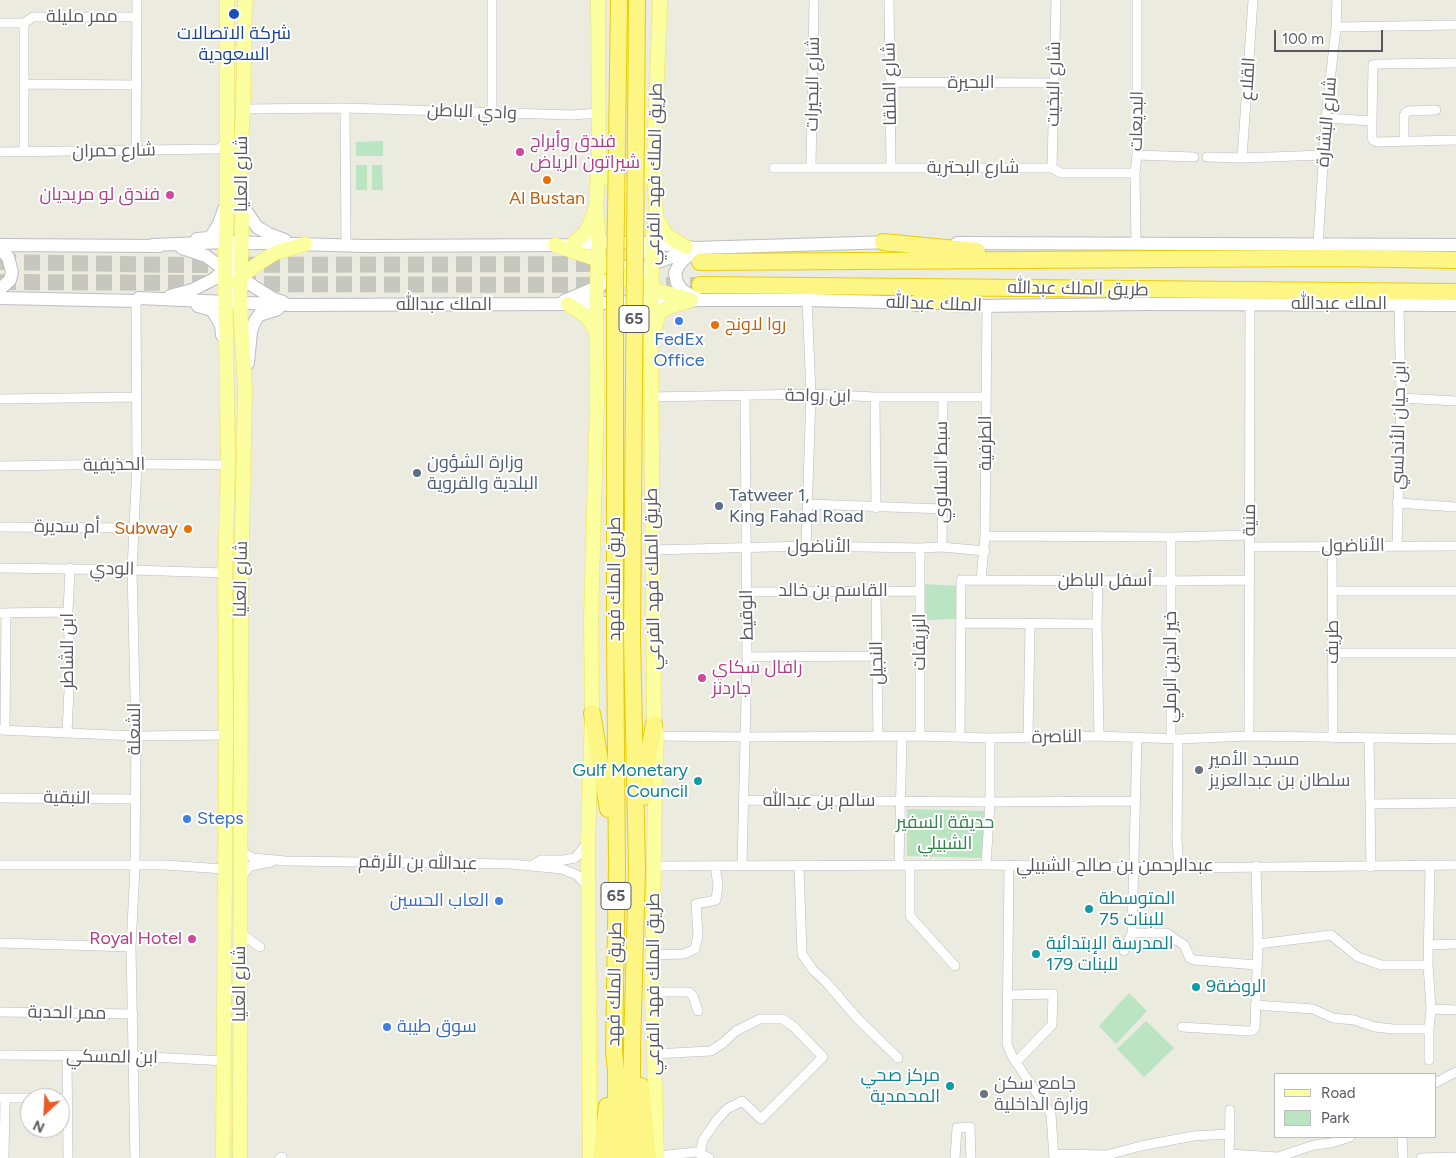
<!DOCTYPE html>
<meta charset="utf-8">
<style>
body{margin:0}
#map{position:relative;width:1456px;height:1158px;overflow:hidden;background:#ebebdf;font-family:Figtree,sans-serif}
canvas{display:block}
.legend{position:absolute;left:1274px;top:1073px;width:162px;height:65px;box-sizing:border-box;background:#fff;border:1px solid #bcbdbf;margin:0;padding:6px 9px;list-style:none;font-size:15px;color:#585a60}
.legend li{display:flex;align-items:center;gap:10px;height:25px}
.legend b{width:25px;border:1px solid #bcbdbf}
.north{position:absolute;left:20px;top:1088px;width:50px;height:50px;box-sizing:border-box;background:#fff;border:1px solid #bcbdbf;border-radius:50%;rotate:205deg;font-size:14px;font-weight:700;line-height:20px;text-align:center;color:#585a60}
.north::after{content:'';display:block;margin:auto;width:18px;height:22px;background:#e95a27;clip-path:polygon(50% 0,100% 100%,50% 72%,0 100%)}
.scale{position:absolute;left:1274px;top:30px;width:109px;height:22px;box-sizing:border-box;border:2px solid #585a60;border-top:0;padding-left:6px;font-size:15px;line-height:18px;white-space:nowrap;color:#585a60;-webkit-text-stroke:4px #fff;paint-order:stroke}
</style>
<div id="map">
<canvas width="1456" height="1158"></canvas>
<ul class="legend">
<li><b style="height:6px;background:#fcffa0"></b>Road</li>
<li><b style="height:14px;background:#bae4c2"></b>Park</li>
</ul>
<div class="north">N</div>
<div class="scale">100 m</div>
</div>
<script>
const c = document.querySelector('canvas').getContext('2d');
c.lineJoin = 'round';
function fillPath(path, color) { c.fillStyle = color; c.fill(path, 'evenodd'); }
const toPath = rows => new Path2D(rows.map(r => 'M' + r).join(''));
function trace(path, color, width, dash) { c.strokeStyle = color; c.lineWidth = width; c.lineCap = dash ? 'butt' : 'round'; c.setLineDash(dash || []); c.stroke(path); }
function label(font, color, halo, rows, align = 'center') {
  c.font = font + ' Figtree,Cairo,sans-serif'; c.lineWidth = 4; c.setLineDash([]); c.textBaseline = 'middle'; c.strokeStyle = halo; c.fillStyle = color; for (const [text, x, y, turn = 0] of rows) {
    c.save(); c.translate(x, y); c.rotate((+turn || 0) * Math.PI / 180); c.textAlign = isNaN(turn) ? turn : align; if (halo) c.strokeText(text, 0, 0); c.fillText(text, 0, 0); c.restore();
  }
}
fillPath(toPath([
 [383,141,383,156,356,156,356,142],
 [356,165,367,165,367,190,356,190],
 [372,165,382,165,383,190,372,190],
 [923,584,958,586,958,619,923,620],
 [907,809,984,811,983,858,907,856],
 [1129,993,1147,1011,1116,1044,1099,1026],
 [1146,1021,1174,1048,1144,1077,1117,1049]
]), '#bae4c2');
trace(toPath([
 [0,262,181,265,610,264],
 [0,282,213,283],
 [240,284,608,285],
 [642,285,700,285]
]), '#c6c7bf', 16, [16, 8]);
const street = toPath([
 [492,0,492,113],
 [889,0,891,168],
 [1253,0,1242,158,1324,155],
 [0,23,24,23,33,17,136,17],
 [1336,27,1456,25],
 [890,82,1053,83],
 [24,84,137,85],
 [345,108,346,246],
 [243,109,345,108,572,115,599,113],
 [1326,118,1372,121,1372,137,1373,140,1377,142,1456,140],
 [1372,121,1373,65,1378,64,1456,63],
 [1404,141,1404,116,1406,112,1409,111,1436,110],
 [136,150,137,0],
 [0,152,218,149,226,143],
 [24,152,24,23],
 [1137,155,1194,157],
 [1207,157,1242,158],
 [811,167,814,0],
 [774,168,1052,168,1061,173,1135,173],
 [1052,168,1056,0],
 [1136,243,1135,173,1137,155,1137,0],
 [1318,243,1326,118,1336,27,1337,0],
 [651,397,811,394,875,397,986,397],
 [875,397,876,508],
 [1401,398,1456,401],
 [0,399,136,397],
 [0,466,137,464,228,465],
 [1397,503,1456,507],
 [808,504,943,509],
 [0,527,134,528],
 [985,536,1171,537,1250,535],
 [1171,537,1171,738],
 [806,546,811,394,807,300],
 [1397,546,1401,398,1399,305],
 [942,547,943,397],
 [1250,547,1456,546],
 [1332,547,1333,738],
 [653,550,806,546,920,548,942,547,985,551],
 [0,568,132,570,225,573],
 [981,580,985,536,987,306],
 [1098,581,1097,624,1099,736],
 [876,591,878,736],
 [1332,591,1456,591],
 [747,592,920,591],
 [0,613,68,612],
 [962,623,1097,624],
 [1333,653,1456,653],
 [747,657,877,656],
 [0,730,136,736,226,735],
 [5,730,6,614],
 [67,733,70,668,68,612,70,568],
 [657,736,745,737,920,736,990,738,1099,736,1178,739,1249,736,1456,739],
 [920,736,920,548],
 [1249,736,1250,304],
 [960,737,961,580,1171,581,1249,580],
 [1028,738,1030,624],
 [1369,738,1371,867],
 [1178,739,1177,839,1179,868],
 [0,798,135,799],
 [744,800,990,802,1135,801],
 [1370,804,1456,803],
 [240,851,253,858,286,861,511,864,531,866,541,860,564,860,575,858,588,842],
 [0,865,165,865,224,869],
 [742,865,747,657,745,395],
 [899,865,902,736],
 [986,865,990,802,990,738],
 [531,866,562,869,577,875,588,887],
 [654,866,986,865,1179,868,1456,865],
 [799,866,802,954,813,970,826,982,857,1018,898,1058],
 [910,866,910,916,955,966],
 [1009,866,1007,1044,1013,1058,1051,1114,1054,1158],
 [240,878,250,866,271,862],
 [240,933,260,947],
 [1132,933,1166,933,1184,945,1190,958,1194,960,1257,965],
 [0,943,131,947],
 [1258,944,1331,935,1358,957,1381,965,1428,965],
 [1428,945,1456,944],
 [1124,951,1132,933,1137,739],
 [652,955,684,954,695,949,698,935,696,904,716,900,718,885,715,866],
 [652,992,689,992,693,996,698,1011],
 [1007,995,1053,994,1052,1025,1016,1062],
 [1255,1005,1313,1009,1333,1018,1354,1020,1375,1027,1393,1029,1429,1029],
 [1431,1009,1456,1010],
 [0,1012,133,1014],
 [1182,1027,1248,1031,1252,1031,1255,1028,1258,944,1256,866],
 [653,1054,711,1051,723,1043,736,1031,760,1019,783,1019,794,1027,823,1057,761,1119,742,1101,727,1109,716,1121,703,1140,700,1154],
 [0,1055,133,1056,225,1061],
 [67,1056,68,1158],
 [1429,1060,1429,1029,1431,1009,1428,965,1430,867],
 [1435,1083,1456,1072],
 [0,1098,30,1098],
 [43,1098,67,1098],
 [1402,1137,1403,1158],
 [1054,1154,1107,1155,1141,1146,1193,1136,1229,1134],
 [1229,1154,1278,1157,1314,1145,1331,1143,1350,1137],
 [657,1156,697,1152,709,1158],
 [4,1158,5,1098],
 [135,1158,131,947,135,866,136,736,132,570,137,464,136,301],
 [280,1158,282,1157],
 [955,1158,957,1128,970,1127,971,1158],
 [1229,1158,1230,1110],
 [1421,1158,1456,1157]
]);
const secondary = toPath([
 [240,202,257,227,269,234,285,240],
 [197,239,210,238,219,224,224,209],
 [957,243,1456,245],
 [0,245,160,246],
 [153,245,226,242,365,246,572,245,599,242,652,243,695,248,892,242],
 [182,248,206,256,225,270,240,304],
 [0,249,8,257,12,272,10,280,0,289],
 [694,253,685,258,679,265,675,273,677,283,683,291,697,298],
 [237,270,240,277,253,286,274,299,283,302],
 [629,278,653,264,693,249],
 [170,296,192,290,214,279,225,270,240,243],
 [0,298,136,301,139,298,292,305,568,304,702,300,807,300,924,303],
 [564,301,597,287,624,270,652,243],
 [951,305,976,306,1148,304,1456,305],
 [198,306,212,310,221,325,222,335],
 [248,363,251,331,255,321,259,315,278,309]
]);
const primary = toPath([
 [599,161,601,170,606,176,612,181,627,185,642,179,647,174,653,161],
 [656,217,666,235,686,247],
 [555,245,599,260,618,272,636,287,639,292],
 [572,245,587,231,595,210],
 [237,282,240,277,262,261,275,253,305,244],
 [645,283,655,290,691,300],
 [568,304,587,317,596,332],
 [655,327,659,313,666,308,691,300],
 [223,1158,226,735,225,573,228,465,225,270,227,200,227,0],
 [240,1158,241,585,245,388,240,304,242,216,238,199,243,109,245,0],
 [590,1158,588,842,592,713,591,619,597,400,596,303,599,242,596,207,599,161,598,0],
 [657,1158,652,992,655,788,657,736,654,724,651,338,652,243,656,217,654,156,660,0]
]);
const highway = toPath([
 [883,242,977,251],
 [700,262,1332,258,1456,260],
 [700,285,1456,292],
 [916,303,966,298],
 [615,634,617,866,614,1052,616,1070,616,1158],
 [632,637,637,869,632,1048,632,1158],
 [592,713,608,809],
 [644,797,648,758,654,724],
 [641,1086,648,1158],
 [601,1158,607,1106]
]);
trace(street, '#babbc1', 10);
trace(secondary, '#bcbdc5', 14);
trace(primary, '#f1e351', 15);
trace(highway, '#eacd00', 18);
trace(street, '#fff', 9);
trace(secondary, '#fff', 12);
trace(primary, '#fcffa0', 14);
trace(highway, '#fdf584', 16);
const highwayBridge = toPath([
 [615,634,615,284,619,0],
 [632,637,637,0]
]);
trace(highwayBridge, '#eacd00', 18, []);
trace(highwayBridge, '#fdf584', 16);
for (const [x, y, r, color] of [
 [234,14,6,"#1a4fb4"],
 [520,152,5,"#d1479c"],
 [547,180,5,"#e8710a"],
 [170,195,5,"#d1479c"],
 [679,321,5,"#3f7fe0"],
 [715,325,5,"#e8710a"],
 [417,473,5,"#5c6f8a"],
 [719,506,5,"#5c6f8a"],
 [188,529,5,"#e8710a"],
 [702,678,5,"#d1479c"],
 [1199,770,5,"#6b7280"],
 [698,781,5,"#0f9aa8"],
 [187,819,5,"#3f7fe0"],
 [499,901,5,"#3f7fe0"],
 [1089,909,5,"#0f9aa8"],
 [192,939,5,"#d1479c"],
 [1036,954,5,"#0f9aa8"],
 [1196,987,5,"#0f9aa8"],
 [387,1027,5,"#3f7fe0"],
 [950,1086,5,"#0f9aa8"],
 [984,1094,5,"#6b7280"]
]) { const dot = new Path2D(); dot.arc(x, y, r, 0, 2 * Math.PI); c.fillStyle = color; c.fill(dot); trace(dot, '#fff', 2); }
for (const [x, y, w] of [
 [634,319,30],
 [616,896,30]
]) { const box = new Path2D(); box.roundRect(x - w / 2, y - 13.5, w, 27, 4); c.fillStyle = '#fff'; c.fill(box); trace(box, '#585a60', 1); }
label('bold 16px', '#585a60', null, [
 ["65",634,319],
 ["65",616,896]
]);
label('18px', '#585a60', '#fff', [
 ["ممر مليلة",82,17],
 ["القلاع",1248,79,-86],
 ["البحيرة",971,83],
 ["شارع البحيرات",813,84,-89],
 ["شارع الملقا",890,84,-91],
 ["شارع البخيت",1054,84,-89],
 ["وادي الباطن",472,112,2],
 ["البديعات",1137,121,-89],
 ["شارع البشارة",1327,122,-85],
 ["شارع حمران",114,151,-1],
 ["شارع البحترية",973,168],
 ["شارع العليا",242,174,-90],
 ["طريق الملك فهد الفرعي",655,174,-89],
 ["طريق الملك عبدالله",1078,289,1],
 ["الملك عبدالله",934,304,2],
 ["الملك عبدالله",1339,304],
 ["الملك عبدالله",444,305],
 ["ابن رواحة",818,396,1],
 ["ابن حيان الأندلسي",1399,425,-89],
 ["الطرفية",986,443,-90],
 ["الحذيفية",114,465,-1],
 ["سبط السلاوي",942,472,-90],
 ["منية",1250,520,-90],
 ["أم سديرة",67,527,1],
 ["الأناضول",1353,546,-1],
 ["الأناضول",819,547],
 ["الودي",112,569,1],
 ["شارع العليا",241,579,-89],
 ["طريق الملك فهد",615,579,-90],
 ["طريق الملك فهد الفرعي",653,579,-91],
 ["أسفل الباطن",1105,581],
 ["القاسم بن خالد",833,591],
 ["الوقيط",747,615,-91],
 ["الزريقات",920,642,-90],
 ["طريف",1333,642,-90],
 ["ابن الشاطر",68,651,-90],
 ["النجيل",877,663,-91],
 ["خير الدين الرملي",1171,667,-90],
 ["الشعلة",135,729,-90],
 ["الناصرة",1057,737,-1],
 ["النبقية",67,798,1],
 ["سالم بن عبدالله",819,801],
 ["عبدالله بن الأرقم",418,863,1],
 ["عبدالرحمن بن صالح الشبيلي",1115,866],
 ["شارع العليا",240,984,-90],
 ["طريق الملك فهد",615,984,-89],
 ["طريق الملك فهد الفرعي",654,984,-90],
 ["ممر الحدبة",67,1013,1],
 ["ابن المسكي",112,1057,1]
]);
label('18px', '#164399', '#fff', [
 ["شركة الاتصالات",234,34],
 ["السعودية",234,55]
]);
label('18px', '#b23c85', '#fff', [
 ["فندق وأبراج",530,142],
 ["شيراتون الرياض",530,163],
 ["فندق لو مريديان",160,195,"right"],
 ["رافال سكاي",712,668],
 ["جاردنز",712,689],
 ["Royal Hotel",182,939,"right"]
], 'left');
label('18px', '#c56008', '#fff', [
 ["Al Bustan",547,199],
 ["روا لاونج",725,325,"left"],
 ["Subway",178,529,"right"]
]);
label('18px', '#366cbe', '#fff', [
 ["FedEx",679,340,"center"],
 ["Office",679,361,"center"],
 ["Steps",197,819],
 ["العاب الحسين",489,901,"right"],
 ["سوق طيبة",397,1027]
], 'left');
label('18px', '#4e5e75', '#fff', [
 ["وزارة الشؤون",427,463],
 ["البلدية والقروية",427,484],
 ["Tatweer 1,",729,496],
 ["King Fahad Road",729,517]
], 'left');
label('18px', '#5b616d', '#fff', [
 ["ٍمسجد الأمير",1209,760],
 ["سلطان بن عبدالعزيز",1209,781],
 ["جامع سكن",994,1084],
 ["وزارة الداخلية",994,1105]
], 'left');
label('18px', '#0d838f', '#fff', [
 ["Gulf Monetary",688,771,"right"],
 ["Council",688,792,"right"],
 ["المتوسطة",1099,899],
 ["75 للبنات",1099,920],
 ["المدرسة الإبتدائية",1046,944],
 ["179 للبنات",1046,965],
 ["الروضة9",1206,987],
 ["مركز صحي",940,1076,"right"],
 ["المحمدية",940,1097,"right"]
], 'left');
label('18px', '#338346', '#fff', [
 ["حديقة السفير",945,823],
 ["الشبيلي",945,844]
]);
</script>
